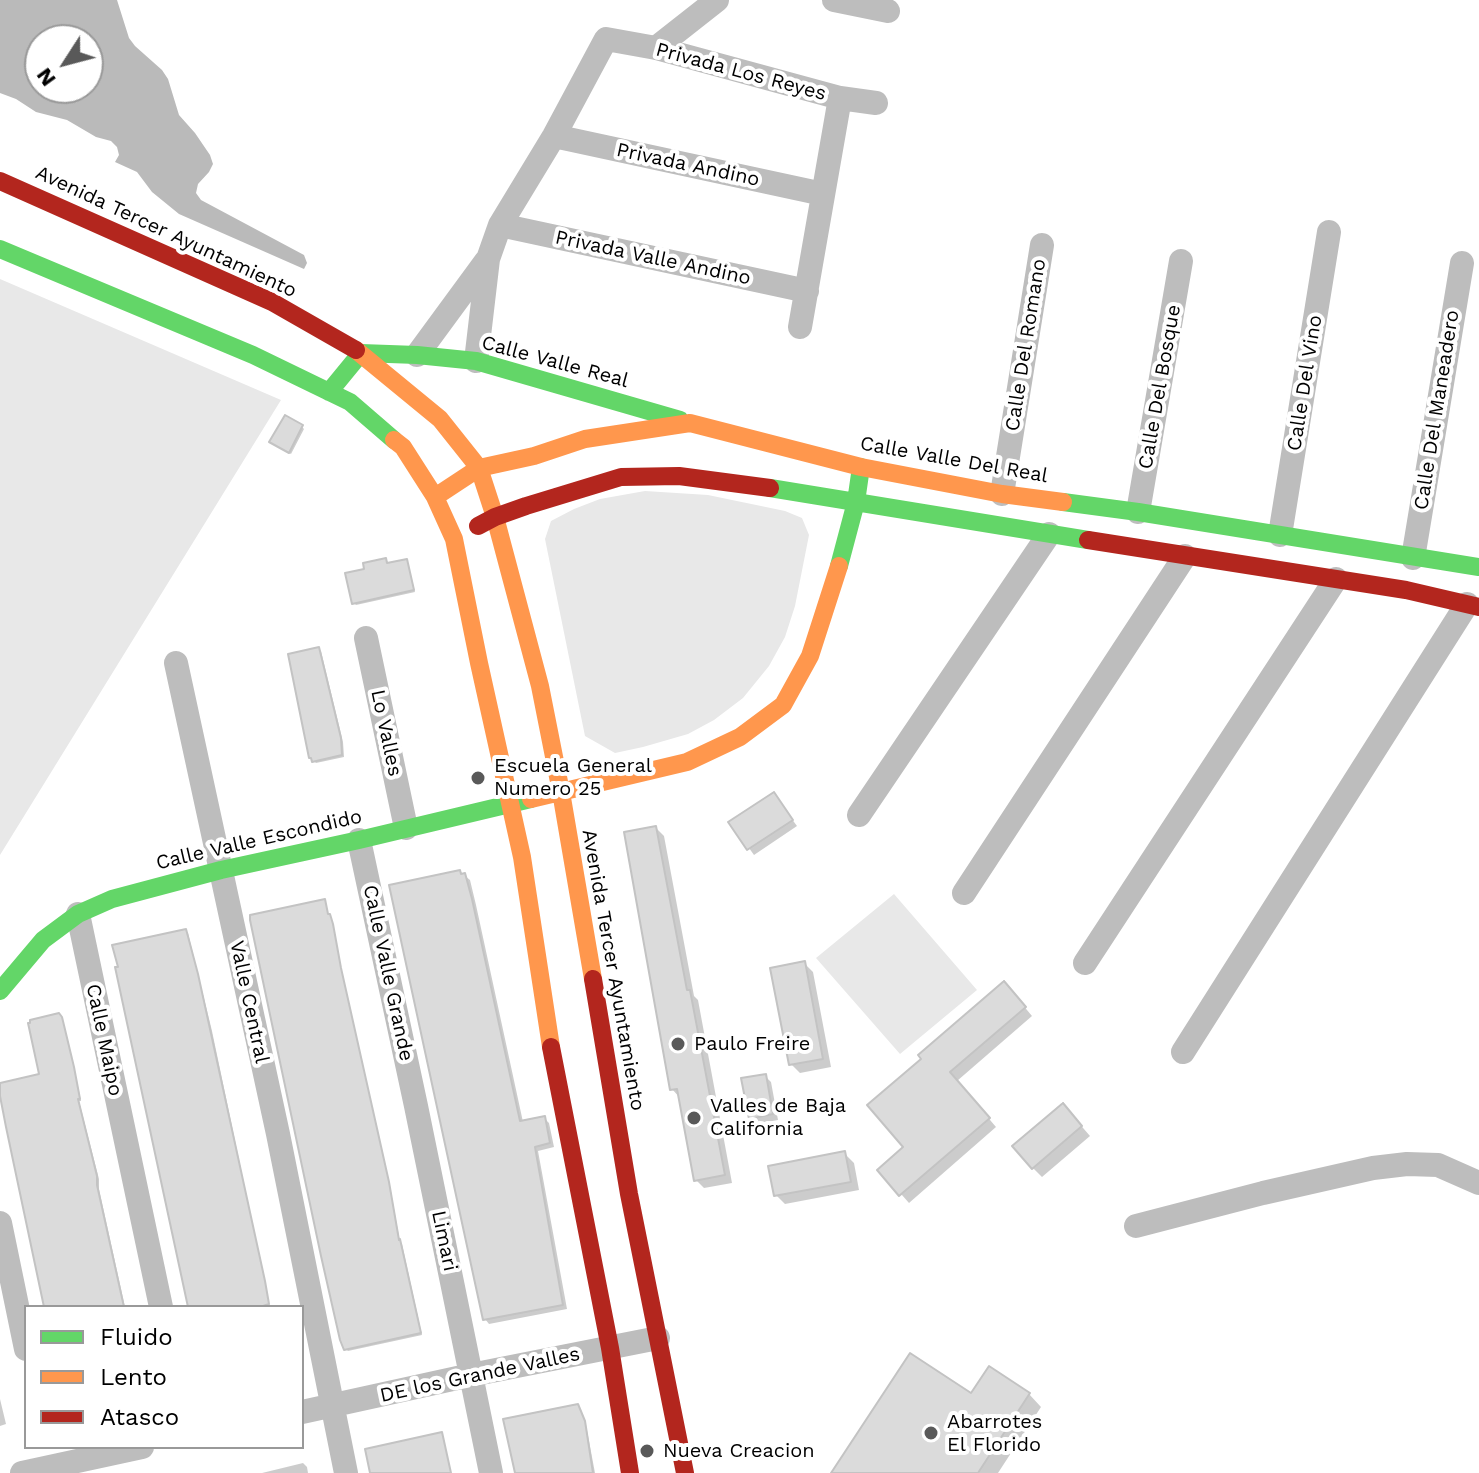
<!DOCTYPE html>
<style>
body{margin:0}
#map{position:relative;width:1479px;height:1473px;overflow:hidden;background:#fff;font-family:"Work Sans",sans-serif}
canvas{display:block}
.legend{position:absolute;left:24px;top:1305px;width:280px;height:144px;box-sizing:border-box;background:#fff;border:2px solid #999;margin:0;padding:10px 14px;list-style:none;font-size:24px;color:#000}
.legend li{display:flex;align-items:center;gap:16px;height:40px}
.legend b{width:40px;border:2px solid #999}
.north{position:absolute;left:24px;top:24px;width:80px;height:80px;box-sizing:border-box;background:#fff;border:2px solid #999;border-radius:50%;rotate:234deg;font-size:22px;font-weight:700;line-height:32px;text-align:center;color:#000}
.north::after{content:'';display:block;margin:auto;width:28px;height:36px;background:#595959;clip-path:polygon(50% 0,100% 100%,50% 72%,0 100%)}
</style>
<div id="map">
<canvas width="1479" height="1473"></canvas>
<ul class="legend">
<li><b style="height:10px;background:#63d668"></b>Fluido</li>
<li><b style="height:10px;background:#ff974d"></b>Lento</li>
<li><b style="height:10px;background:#b3261e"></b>Atasco</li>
</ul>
<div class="north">N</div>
</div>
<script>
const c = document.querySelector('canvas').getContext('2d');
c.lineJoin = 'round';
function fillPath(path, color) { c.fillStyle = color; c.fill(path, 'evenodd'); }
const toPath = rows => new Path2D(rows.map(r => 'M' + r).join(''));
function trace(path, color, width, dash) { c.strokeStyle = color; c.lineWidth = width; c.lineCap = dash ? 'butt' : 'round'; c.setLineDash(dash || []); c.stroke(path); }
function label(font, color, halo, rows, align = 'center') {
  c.font = font + ' "Work Sans",sans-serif'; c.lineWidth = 8; c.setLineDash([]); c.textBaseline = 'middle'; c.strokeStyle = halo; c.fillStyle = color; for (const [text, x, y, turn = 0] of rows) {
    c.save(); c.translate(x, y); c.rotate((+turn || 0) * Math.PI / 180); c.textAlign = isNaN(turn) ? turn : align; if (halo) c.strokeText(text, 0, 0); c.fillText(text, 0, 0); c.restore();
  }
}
fillPath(toPath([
 [0,279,281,400,0,855],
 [645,491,708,495,785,511,802,518,809,535,795,606,785,637,769,666,743,698,714,720,688,734,643,747,615,753,585,736,545,539,551,521,574,509,600,499],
 [894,894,977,990,900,1054,816,958]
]), '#e8e8e8');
fillPath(toPath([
 [0,0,117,0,129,38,135,46,162,70,168,79,179,115,195,133,210,155,213,164,209,172,198,184,196,193,201,200,304,255,307,263,304,269,179,214,152,192,137,172,115,162,119,155,117,147,111,141,96,137,67,120,36,112,16,99,0,93],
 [40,40,88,40,88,88,40,88]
]), '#bababa');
fillPath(toPath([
 [302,427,304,429,291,454,274,444],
 [385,560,388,565,406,561,408,564,415,592,356,605,354,603,366,570],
 [318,649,321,651,343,742,344,757,316,763,314,761],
 [774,795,797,826,754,855,731,823],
 [656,828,664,836,694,996,698,1000,732,1183,704,1188,696,1180,680,1098,672,1089],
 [460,872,470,880,476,905,523,1122,544,1118,549,1123,554,1147,538,1151,567,1309,489,1324,485,1319],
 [324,902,334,928,342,972,390,1186,400,1242,402,1244,422,1335,348,1351,346,1349],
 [186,931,188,933,212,1031,270,1307,191,1307],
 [804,963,813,972,831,1067,800,1073,791,1064],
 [1012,992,1032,1016,957,1081,996,1127,909,1203,880,1170,906,1148,924,1059],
 [58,1015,63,1021,75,1071,81,1101,79,1101,99,1179,99,1189,125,1307,47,1307,42,1076],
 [765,1076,771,1082,778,1120,756,1124,750,1118],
 [1071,1114,1090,1136,1042,1177,1033,1168],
 [845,1154,854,1163,859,1190,785,1204,776,1195],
 [1029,1394,1041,1407,998,1473,833,1473,971,1396],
 [0,1399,6,1424,0,1426],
 [578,1406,586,1425,595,1473,517,1473],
 [303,1463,307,1467,308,1473,262,1473]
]), '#0003');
const building = toPath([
 [285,415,303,425,289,453,269,442,285,415],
 [386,558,387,563,407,559,414,590,352,604,345,573,364,569,363,563,386,558],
 [319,647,341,738,342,755,312,762,311,758,309,758,288,654,319,647],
 [774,792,793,820,747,850,728,822,774,792],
 [656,826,687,990,690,990,725,1175,694,1181,677,1089,670,1090,624,832,656,826],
 [460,870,461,874,465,873,472,899,520,1121,545,1116,550,1143,535,1147,563,1305,483,1320,389,885,460,870],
 [325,899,328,914,330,914,333,924,341,968,389,1182,399,1240,400,1239,421,1333,344,1350,340,1340,321,1256,250,920,250,915,325,899],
 [186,929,198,974,265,1281,269,1304,260,1307,188,1307,115,967,118,967,112,945,186,929],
 [805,961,823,1059,789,1065,770,968,805,961],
 [1004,981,1026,1007,950,1072,990,1118,899,1196,877,1170,903,1147,867,1105,921,1059,918,1055,1004,981],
 [59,1013,62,1017,74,1067,80,1099,78,1099,97,1176,97,1185,124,1307,44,1307,6,1127,0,1096,0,1083,39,1074,28,1023,30,1023,30,1020,59,1013],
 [766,1074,773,1114,749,1119,741,1078,766,1074],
 [1063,1103,1082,1126,1032,1169,1012,1146,1063,1103],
 [845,1151,851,1182,774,1196,768,1166,845,1151],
 [910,1353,971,1393,989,1366,1030,1393,978,1473,831,1473,910,1353],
 [578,1404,585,1421,593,1473,515,1473,503,1419,578,1404],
 [442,1432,451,1473,370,1473,365,1449,442,1432]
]);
fillPath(building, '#dbdbdb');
trace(building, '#c3c3c3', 2);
trace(toPath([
 [834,0,888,11],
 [656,48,717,0],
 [554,136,823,194],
 [500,225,807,291],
 [800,327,840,98],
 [417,355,486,261],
 [476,361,488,259,500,225,554,136,606,39,656,48,840,98,876,103],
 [1002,494,1042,245],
 [1138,512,1181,261],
 [1280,535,1329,232],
 [1413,558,1462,263],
 [366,638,406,828],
 [176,663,278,1134,346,1473],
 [859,815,1049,534],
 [359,840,416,1106,491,1473],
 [964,893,1185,556],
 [78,914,161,1307],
 [1085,963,1336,579],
 [1183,1052,1467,604],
 [0,1223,26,1349],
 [1136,1226,1263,1193,1373,1168,1407,1164,1438,1165,1479,1183],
 [302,1412,471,1375,658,1338],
 [22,1473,142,1447]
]), '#bdbdbd', 24);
trace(toPath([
 [0,249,253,355,350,402,394,440],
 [329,392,361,353,417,355,476,361,680,420],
 [770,488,1088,540],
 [1063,502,1138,512,1479,567],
 [839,566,856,502,861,467],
 [0,991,43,940,78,914,112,899,221,870,359,840,531,799]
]), '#63d668', 18);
trace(toPath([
 [356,350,440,419,479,468,495,517,540,686,561,792,593,979],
 [394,440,403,447,435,497,454,539,479,663,522,857,551,1047],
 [435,497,479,468,534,456,585,439,690,423,861,467,1002,494,1063,502],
 [531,799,687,762,740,737,783,705,810,656,839,566]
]), '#ff974d', 18);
trace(toPath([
 [0,181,272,302,356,350],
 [478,526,495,517,526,506,621,477,679,476,770,488],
 [1088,540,1406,590,1479,607],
 [593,979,629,1194,685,1473],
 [551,1047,610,1348,630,1473]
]), '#b3261e', 18);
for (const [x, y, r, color] of [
 [478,778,8,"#595959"],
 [678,1044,8,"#595959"],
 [694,1118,8,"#595959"],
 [931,1433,8,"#595959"],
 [647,1451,8,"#595959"]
]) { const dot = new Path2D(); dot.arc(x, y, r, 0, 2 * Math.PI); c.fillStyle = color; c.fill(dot); trace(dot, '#fff', 3); }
label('20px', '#000', '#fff', [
 ["Privada Los Reyes",741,72,15],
 ["Privada Andino",688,165,12],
 ["Avenida Tercer Ayuntamiento",166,232,25],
 ["Privada Valle Andino",653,258,12],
 ["Calle Del Romano",1026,345,-81],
 ["Calle Valle Real",555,362,15],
 ["Calle Del Vino",1305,383,-81],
 ["Calle Del Bosque",1160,387,-80],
 ["Calle Del Maneadero",1437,410,-81],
 ["Calle Valle Del Real",954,460,10],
 ["Lo Valles",386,733,78],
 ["Calle Valle Escondido",259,840,-13],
 ["Avenida Tercer Ayuntamiento",613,970,80],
 ["Calle Valle Grande",388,973,78],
 ["Valle Central",249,1002,78],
 ["Calle Maipo",104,1040,78],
 ["Limari",444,1241,78],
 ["DE los Grande Valles",480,1375,-12]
]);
label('20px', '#000', '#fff', [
 ["Escuela General",494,766],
 ["Numero 25",494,789],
 ["Paulo Freire",694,1044],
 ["Valles de Baja",710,1106],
 ["California",710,1129],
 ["Abarrotes",947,1422],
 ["El Florido",947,1445],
 ["Nueva Creacion",663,1451]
], 'left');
</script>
